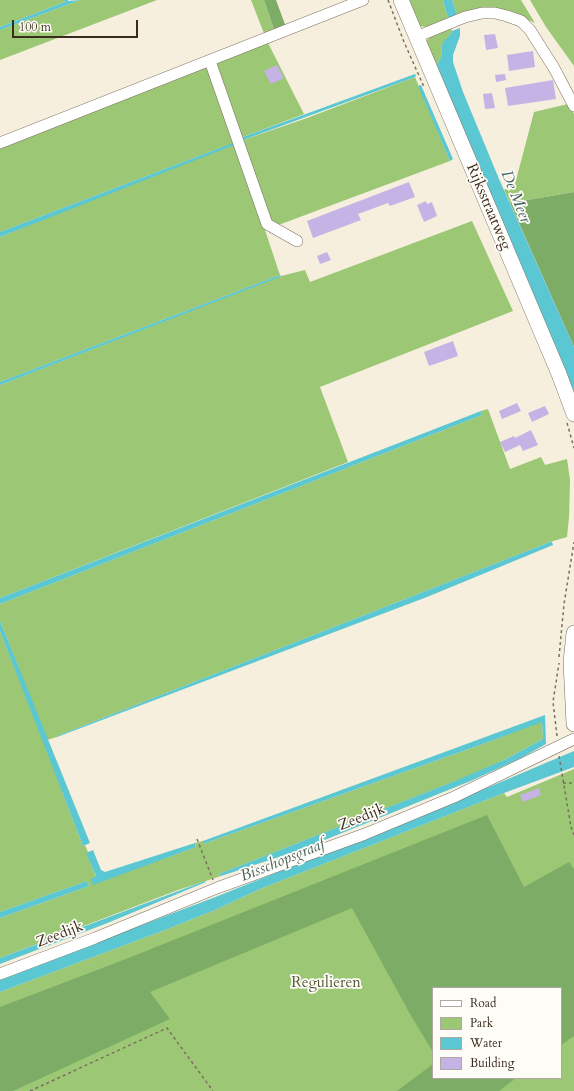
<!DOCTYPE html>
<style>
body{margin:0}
#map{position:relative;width:574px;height:1091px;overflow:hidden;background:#f6efdd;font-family:Cardo,serif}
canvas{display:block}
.legend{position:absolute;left:432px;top:987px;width:130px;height:92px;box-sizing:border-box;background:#fdfcf7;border:1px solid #afa8a0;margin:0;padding:5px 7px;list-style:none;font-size:12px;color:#3b2a1e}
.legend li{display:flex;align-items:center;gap:8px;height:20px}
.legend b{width:20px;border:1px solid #afa8a0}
.scale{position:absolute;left:12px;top:20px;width:126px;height:18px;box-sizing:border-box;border:2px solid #3b2a1e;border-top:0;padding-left:5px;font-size:12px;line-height:14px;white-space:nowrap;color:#3b2a1e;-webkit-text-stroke:3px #fdfcf7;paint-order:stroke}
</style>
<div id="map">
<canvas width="574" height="1091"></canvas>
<ul class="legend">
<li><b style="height:5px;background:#fff"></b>Road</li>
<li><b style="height:11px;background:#9cc774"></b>Park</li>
<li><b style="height:11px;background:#5ac7d2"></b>Water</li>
<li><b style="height:11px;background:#c5b3e6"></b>Building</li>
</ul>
<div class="scale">100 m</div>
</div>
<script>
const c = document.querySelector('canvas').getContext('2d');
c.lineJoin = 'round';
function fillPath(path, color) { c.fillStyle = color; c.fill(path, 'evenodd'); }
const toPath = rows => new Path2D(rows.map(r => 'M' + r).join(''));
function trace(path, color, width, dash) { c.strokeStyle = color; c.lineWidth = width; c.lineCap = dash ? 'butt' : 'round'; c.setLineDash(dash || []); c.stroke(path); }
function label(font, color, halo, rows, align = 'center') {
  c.font = font + ' Cardo,serif'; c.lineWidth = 3.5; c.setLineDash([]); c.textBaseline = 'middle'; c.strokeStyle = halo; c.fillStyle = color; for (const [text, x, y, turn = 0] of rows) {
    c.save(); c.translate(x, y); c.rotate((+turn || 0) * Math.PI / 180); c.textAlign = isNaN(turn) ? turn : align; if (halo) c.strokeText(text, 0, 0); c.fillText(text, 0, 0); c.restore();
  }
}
fillPath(toPath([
 [0,0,64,0,65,2,0,27],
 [80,0,157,0,0,60,0,30],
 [251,0,264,0,275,32,265,36],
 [408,0,443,0,448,18,428,27,418,26],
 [452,0,521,0,535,23,524,18,457,15],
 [530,0,574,0,574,66,546,27],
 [451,26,452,31,449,36,442,46,441,57,435,68,425,43,429,38],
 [268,43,304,114,243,137,243,140,307,118,415,77,450,161,265,230,280,275,0,382,0,237,233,143,0,232,0,145],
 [568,104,574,114,574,192,510,203,504,190,515,184,534,112],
 [472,221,513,311,320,387,348,462,0,598,0,385,281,276,305,270,310,282],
 [488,409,510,469,541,457,545,465,567,459,570,480,569,517,567,537,550,542,57,736,57,737,47,740,0,621,0,604,482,415,481,411],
 [0,631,54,767,63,794,83,846,85,845,88,852,87,853,96,877,94,878,93,884,196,847,195,843,203,841,203,844,491,741,542,721,543,739,504,760,481,771,219,874,221,876,178,890,0,958,0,918,89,886,87,881,0,912],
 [574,769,574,1091,0,1091,0,992,165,930,215,910,260,889,504,793,507,797],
 [433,988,561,988,561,1078,433,1078]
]), '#9cc774');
fillPath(toPath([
 [264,0,276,0,286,27,275,32],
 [574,192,574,347,510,203],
 [487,815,524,887,569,862,574,869,574,1036,561,1045,561,988,433,988,433,1052,410,1014,352,908,150,992,170,1019,13,1091,0,1091,0,1007,126,959],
 [433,1064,433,1078,516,1078,499,1091,397,1091]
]), '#7dac66');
fillPath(toPath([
 [64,0,68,0,68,1,80,0,0,30,0,27,65,2],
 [443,0,452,0,457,15,448,18],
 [460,28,460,36,453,55,453,62,463,92,499,179,574,347,574,391,555,351,435,68,441,57,442,46,443,42,449,36,452,31],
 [415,74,416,76,415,77,243,140,243,137],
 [421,85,453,159,450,161,418,86],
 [233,143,234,145,0,237,0,232],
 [280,275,281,276,277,278,0,385,0,382],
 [481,411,482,415,0,604,0,598],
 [550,542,552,542,553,545,427,597,57,737,57,736],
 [0,621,90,843,83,846,0,631],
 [545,715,546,744,521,758,473,780,300,850,221,876,219,874,455,781,504,760,543,739,542,722,491,741,203,844,203,841],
 [574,751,574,767,504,793,260,889,215,910,165,930,0,992,0,979,218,896,463,798],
 [195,843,196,847,93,885,91,879,96,876,86,853,93,850,101,870,105,872],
 [87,881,89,886,0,918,0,912],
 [205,881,206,882,105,924,0,964,0,958]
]), '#5ac7d2');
fillPath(toPath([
 [495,34,498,48,486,50,484,35],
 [533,51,535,67,509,71,507,55],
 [277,65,284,78,271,84,264,71],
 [505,74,506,80,496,82,495,75],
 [553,80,556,99,508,106,505,88],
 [492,93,495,108,485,109,483,94],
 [409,182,415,197,390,206,388,203,358,214,361,220,313,238,307,221],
 [426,201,427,204,432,202,437,216,424,222,417,205],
 [327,252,331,260,320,264,317,256],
 [453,341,458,356,429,366,424,352],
 [517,403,521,411,502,419,499,411],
 [545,406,549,414,532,422,528,413],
 [531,430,538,445,523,451,520,445,505,452,500,442,514,436,515,438],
 [539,788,541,795,523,802,520,795]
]), '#c5b3e6');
const minor = toPath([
 [416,37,465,17,482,13,495,13,507,16,521,21,530,30,554,68,574,106],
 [210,61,267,224,297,241],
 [0,143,363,0],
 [0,974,95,938,217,888,365,834,454,797,574,739]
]);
const major = toPath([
 [401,0,559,374,574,414],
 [574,633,571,662,574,724]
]);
trace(minor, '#7c6f61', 12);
trace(major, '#7c6f61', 16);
trace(toPath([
 [388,0,404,42,424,87],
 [567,423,574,448],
 [559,657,564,604,574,542],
 [557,736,553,702,559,663],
 [559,756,571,827,574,835],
 [563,783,574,783],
 [197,839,213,880],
 [30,1091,167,1028,213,1091]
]), '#7c6f61', 1.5, [3, 3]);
trace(minor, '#fff', 11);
trace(major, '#fff', 15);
label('15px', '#3b2a1e', '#fdfcf7', [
 ["Rijksstraatweg",488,207,67],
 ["Zeedijk",362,818,-22],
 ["Zeedijk",60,935,-21]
]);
label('15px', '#585938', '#fdfcf7', [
 ["Regulieren",326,984]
]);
label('italic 16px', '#46615d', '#fdfcf7', [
 ["De Meer",515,197,68],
 ["Bisschopsgraaf",283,861,-22]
]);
</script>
